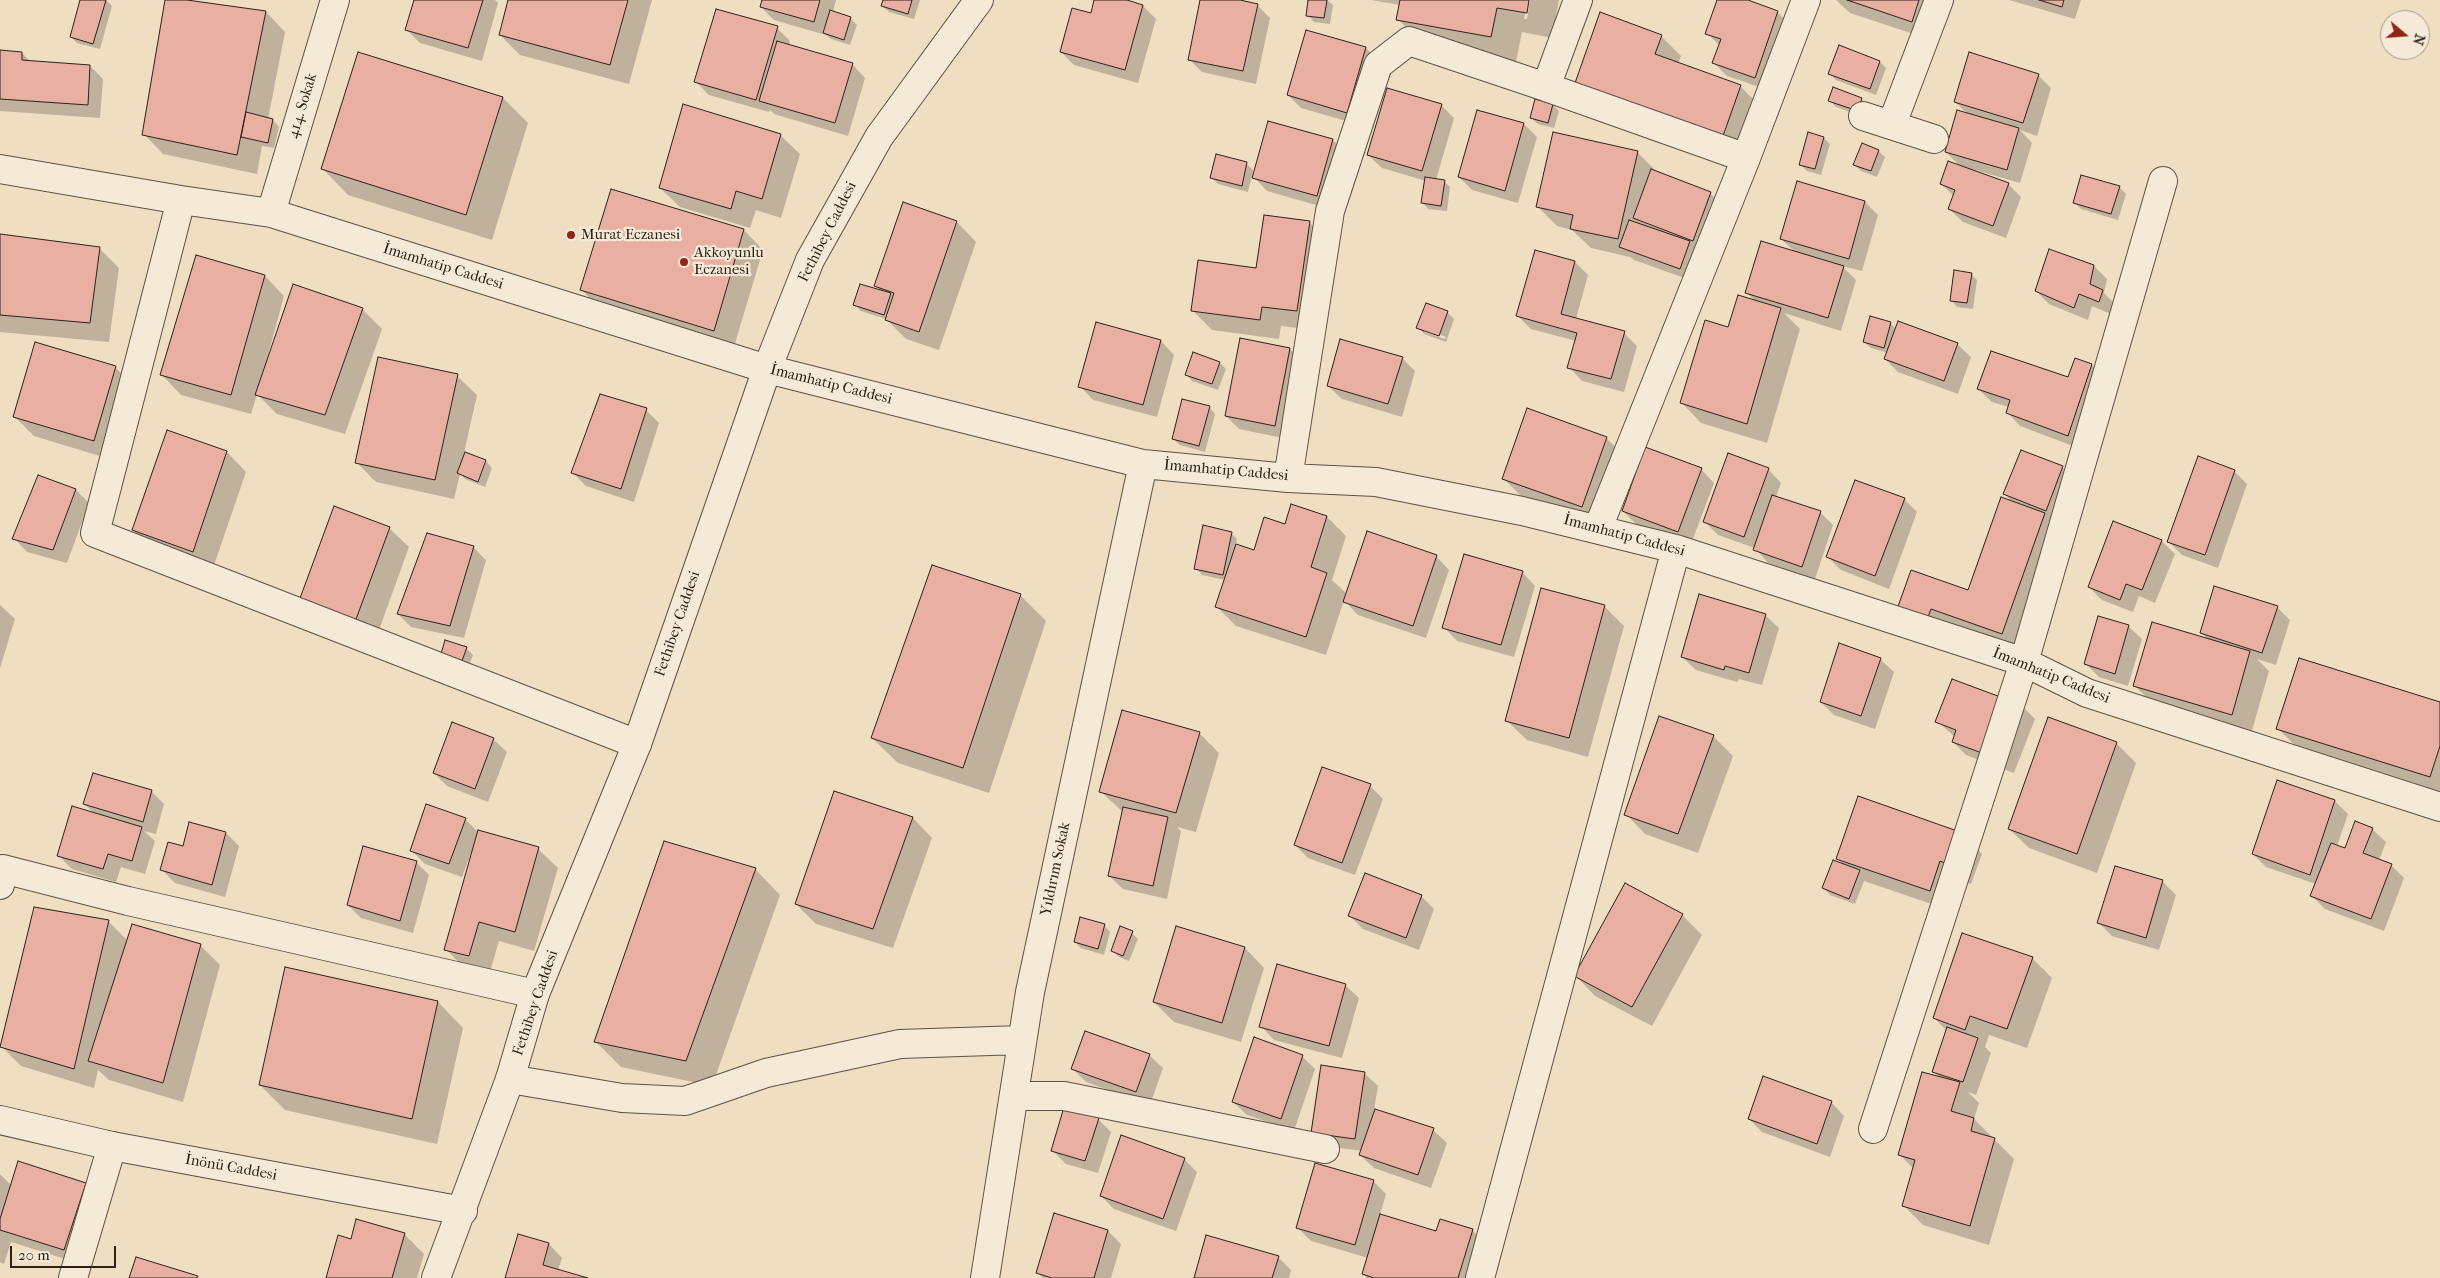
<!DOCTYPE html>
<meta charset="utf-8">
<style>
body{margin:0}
#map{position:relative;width:2440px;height:1278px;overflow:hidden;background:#f0dec3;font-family:"IM FELL French Canon",serif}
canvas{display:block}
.north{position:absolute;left:2380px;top:10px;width:50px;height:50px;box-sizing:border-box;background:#f5ead8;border:1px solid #a59a8b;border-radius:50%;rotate:108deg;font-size:14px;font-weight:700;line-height:20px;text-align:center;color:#2c2218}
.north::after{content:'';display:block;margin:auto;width:18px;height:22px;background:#8f2418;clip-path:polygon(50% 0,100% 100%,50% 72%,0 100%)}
.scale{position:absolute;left:10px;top:1246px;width:106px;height:22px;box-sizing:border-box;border:2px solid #2c2218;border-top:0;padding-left:6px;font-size:15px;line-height:18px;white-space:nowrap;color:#2c2218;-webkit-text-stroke:4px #f5ead8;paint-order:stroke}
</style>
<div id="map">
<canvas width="2440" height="1278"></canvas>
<div class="north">N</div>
<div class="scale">20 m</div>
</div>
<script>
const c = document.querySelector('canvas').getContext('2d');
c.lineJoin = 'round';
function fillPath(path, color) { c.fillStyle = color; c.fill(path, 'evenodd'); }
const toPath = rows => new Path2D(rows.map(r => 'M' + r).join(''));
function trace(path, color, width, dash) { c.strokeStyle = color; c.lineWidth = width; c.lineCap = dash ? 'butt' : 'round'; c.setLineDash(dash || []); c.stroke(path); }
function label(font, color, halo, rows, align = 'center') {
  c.font = font + ' "IM FELL French Canon",serif'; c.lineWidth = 4.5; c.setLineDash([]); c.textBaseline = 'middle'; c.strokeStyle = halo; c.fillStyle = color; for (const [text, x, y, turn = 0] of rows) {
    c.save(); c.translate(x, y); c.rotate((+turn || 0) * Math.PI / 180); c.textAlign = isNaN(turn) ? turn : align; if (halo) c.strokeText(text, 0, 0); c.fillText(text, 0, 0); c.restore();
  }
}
fillPath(toPath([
 [81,0,106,0,112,6,100,49,77,43,71,37],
 [167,0,266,12,285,32,268,119,273,120,279,127,274,148,262,146,257,174,163,154,144,134],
 [416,0,495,0,498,3,482,61,420,43,407,30],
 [509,0,652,0,629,84,520,55,500,35],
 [763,0,836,0,833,12,850,18,857,25,850,45,831,39,826,35,774,20,761,7],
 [884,0,920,0,914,19,889,12,882,6],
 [1096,0,1122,0,1143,6,1156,19,1138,83,1074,65,1061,52,1092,14],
 [1201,0,1234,0,1257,5,1270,18,1256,84,1202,72,1189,59],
 [1310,0,1327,0,1333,5,1330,24,1314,22,1308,15],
 [1371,0,1528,0,1524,19,1527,19,1530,0,1559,0,1552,38,1522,32,1516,62,1423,45,1398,19,1400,5],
 [1719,0,1744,0,1777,12,1791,25,1768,90,1727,76,1714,63,1720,46,1707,33],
 [1836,0,1945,0,1932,40,1850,13],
 [2009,0,2081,0,2075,19],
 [777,28,790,41,789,46,852,64,865,78,848,136,774,114,770,110,769,112,709,95,696,82],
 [1307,31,1366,48,1379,62,1360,125,1301,108,1288,95],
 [1661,36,1681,56,1678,64,1740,86,1760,106,1742,155,1596,102],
 [0,51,22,53,31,62,90,66,103,79,100,118,0,111],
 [1880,62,1886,68,1876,95,1836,80,1830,74],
 [2038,75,2051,88,2037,136,2020,130,2032,143,2020,183,1975,170,1975,172,2008,184,2021,197,2006,238,1963,222,1949,209,1954,196,1941,184,1961,167,1946,152,1968,114,1955,102],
 [503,98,528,123,492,240,348,195,323,169],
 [1861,99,1868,106,1864,117,1836,107,1829,100],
 [1441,105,1454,118,1436,180,1444,181,1450,187,1447,211,1428,209,1422,202,1426,181,1382,168,1368,155],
 [1553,105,1559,111,1554,128,1538,124,1531,118],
 [1269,122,1333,140,1346,154,1330,209,1267,191,1254,177],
 [1524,124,1537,137,1518,203,1472,190,1459,177],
 [780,135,800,154,781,218,756,210,750,228,680,207,660,188],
 [1824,138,1830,144,1821,175,1807,171,1800,164],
 [1878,151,1885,157,1877,177,1861,171,1855,165],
 [1637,152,1657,172,1710,193,1723,206,1693,281,1634,260,1630,257,1591,248,1572,230,1557,226,1538,207],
 [1246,163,1253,170,1248,192,1218,184,1212,178],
 [1798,182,1865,202,1878,215,1862,271,1842,266,1856,280,1841,331,1784,313,1800,329,1767,443,1701,423,1682,403,1729,329,1756,302,1746,292,1795,252,1781,239],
 [2119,187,2126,194,2118,220,2081,209,2074,202],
 [612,190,744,230,763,250,733,350,601,310,582,290],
 [957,222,976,242,939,350,906,339,886,319,861,311,855,305,882,292,875,285],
 [1309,222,1329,242,1317,330,1281,326,1279,339,1212,330,1192,310,1257,270],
 [0,236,99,248,119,268,109,342,0,332],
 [1535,252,1575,262,1588,275,1576,319,1624,333,1637,346,1624,392,1582,381,1569,367,1576,341,1531,329,1518,316],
 [196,256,265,276,284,296,267,359,362,309,382,329,345,434,277,414,257,394,251,414,181,395,162,375],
 [2094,266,2107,279,2104,293,2116,305,2113,315,2092,306,2088,320,2049,304,2036,291],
 [1971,274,1977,280,1973,309,1957,307,1951,300],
 [1447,312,1454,319,1446,342,1424,334,1418,327],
 [1424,329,1446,337,1445,339,1424,332],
 [1890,323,1896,329,1957,344,1971,357,1958,394,1898,372,1885,359,1888,353,1871,348,1864,342],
 [1097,324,1161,341,1174,355,1157,417,1093,400,1080,386],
 [1290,349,1303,362,1288,439,1239,429,1226,416],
 [1402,358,1415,371,1402,417,1342,399,1328,386],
 [2076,360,2092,365,2105,378,2081,449,2020,426,2007,412,2009,407,1992,402,1978,389,2068,379],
 [1220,363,1226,369,1218,390,1192,381,1186,374],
 [115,367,135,387,113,460,34,436,14,416],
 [457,376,477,395,464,453,486,461,492,468,485,487,465,479,460,474,454,499,376,482,356,462],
 [1209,407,1215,414,1205,452,1180,445,1173,439],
 [646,410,659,423,634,502,586,486,573,473],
 [168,432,227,452,246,472,212,571,153,550,133,530],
 [1606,438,1626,457,1602,526,1523,498,1503,478],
 [2062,467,2075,481,2059,524,2050,520,2064,534,2022,653,1916,634,1912,572,1969,592,2013,503,2005,494],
 [1701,469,1714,483,1691,544,1636,524,1623,511],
 [1768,469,1781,483,1776,497,1820,512,1833,525,1815,579,1768,563,1755,548,1718,535,1705,522],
 [2234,471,2247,484,2218,568,2182,555,2169,542],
 [39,476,76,490,89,503,67,563,27,552,14,538],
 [1904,499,1917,512,1889,589,1841,570,1828,557],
 [1292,506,1327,517,1346,536,1332,580,1347,594,1436,556,1449,570,1426,638,1358,615,1344,600,1326,655,1236,626,1217,607,1225,580,1202,575,1196,568,1231,533,1237,539,1236,545,1254,551,1286,525],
 [389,528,409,547,375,641,320,621],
 [2162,541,2175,554,2155,603,2139,596,2133,612,2102,600,2089,587],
 [473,547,486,560,464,638,411,627,398,614],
 [1522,572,1535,586,1514,657,1457,641,1444,627],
 [1020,595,1046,621,989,793,898,763,872,738],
 [0,605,15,619,0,668],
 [1604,606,1624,626,1588,757,1527,740,1507,721],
 [2277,607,2290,620,2276,665,2257,659,2269,671,2251,734,2154,705,2135,686,2208,640,2201,632],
 [1765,615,1779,628,1762,685,1739,679,1737,682,1696,670,1682,657],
 [2128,626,2142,639,2128,686,2099,677,2086,664],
 [466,648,473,655,469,666,448,660],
 [1880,659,1894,672,1875,729,1834,715,1821,702],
 [2440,703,2440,792,2298,748,2278,729],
 [2022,706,2035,719,2014,773,1966,755,1953,742,1955,737,1937,721],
 [1199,733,1219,753,1196,832,1177,827,1181,831,1167,899,1123,889,1109,876,1123,812,1100,791],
 [1713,736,1733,756,1698,853,1645,834,1626,814],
 [493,739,507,752,488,802,447,786,434,773],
 [2116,743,2136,763,2097,873,2029,848,2009,829],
 [2278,782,2335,801,2348,814,2337,846,2346,850,2372,829,2386,842,2379,860,2391,865,2404,878,2384,931,2325,909,2312,896,2316,884,2266,867,2253,854],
 [1370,786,1383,799,1355,875,1308,858,1295,845],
 [151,791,164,804,156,834,144,831,155,841,145,874,121,867,116,882,72,869,59,856,95,814,84,804],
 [835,793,913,818,932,838,893,948,816,924,796,904],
 [465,819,479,833,538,849,558,868,534,951,499,941,489,975,465,969,446,949,473,853,471,853,462,877,425,864,412,851],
 [226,833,239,846,225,897,175,883,162,870],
 [1962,834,1982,854,1971,884,1960,880,1949,910,1864,881,1855,904,1830,895,1824,888,1844,865,1837,858],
 [416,862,429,875,413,933,361,918,348,905],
 [755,869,780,895,712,1086,621,1067,595,1041],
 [2162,881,2176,895,2159,950,2112,936,2099,923],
 [1421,896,1434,909,1419,950,1363,929,1350,916],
 [35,908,109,922,128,941,200,945,220,965,183,1102,109,1080,98,1070,94,1088,21,1066,2,1047],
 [1682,915,1702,935,1652,1026,1595,996,1576,976],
 [1104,925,1110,932,1104,955,1081,948,1075,942],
 [1132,933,1138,939,1129,961,1119,957,1112,950],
 [1245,948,1264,968,1241,1042,1174,1022,1154,1002],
 [2032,958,2052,978,2027,1048,1989,1035,1985,1047,1991,1053,1976,1095,1968,1092,1979,1103,1974,1119,2014,1159,1989,1245,1923,1225,1903,1205,1914,1169,1900,1155,1940,1078,1933,1071,1947,1031,1934,1018],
 [1345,985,1359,998,1342,1058,1274,1040,1261,1026],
 [438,1002,463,1028,437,1144,285,1110,260,1085],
 [1149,1055,1163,1068,1150,1105,1086,1082,1073,1069],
 [1302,1056,1315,1069,1294,1131,1247,1115,1233,1102],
 [1364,1073,1378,1086,1374,1110,1433,1130,1447,1143,1431,1188,1374,1168,1360,1155,1362,1151,1326,1146,1312,1133],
 [1831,1102,1844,1116,1830,1157,1762,1132,1749,1119],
 [1098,1119,1111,1132,1098,1173,1066,1164,1052,1150],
 [1184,1159,1197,1172,1176,1231,1114,1209,1101,1196],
 [0,1174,12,1186,85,1184,98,1197,78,1263,11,1242,4,1264,0,1262],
 [1373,1181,1386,1194,1380,1215,1437,1232,1440,1221,1473,1231,1492,1250,1484,1278,1367,1278,1363,1274,1368,1258,1311,1241,1298,1228],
 [1108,1231,1121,1244,1111,1278,1043,1278,1038,1273],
 [404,1234,424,1254,417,1278,327,1278,352,1240],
 [549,1244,562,1258,558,1270,584,1278,506,1278],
 [1278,1257,1291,1270,1289,1278,1195,1278]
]), '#0003');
const building = toPath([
 [80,0,106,0,93,44,70,37,80,0],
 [165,0,187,0,266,11,237,155,142,135,165,0],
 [414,0,483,0,468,48,405,30,414,0],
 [508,0,628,0,610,65,499,35,508,0],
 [762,0,820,0,814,22,760,7,762,0],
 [883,0,912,0,908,14,881,6,883,0],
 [1094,0,1127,0,1143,5,1125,70,1060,52,1072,8,1091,13,1094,0],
 [1200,0,1240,0,1258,4,1243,71,1188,60,1200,0],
 [1308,0,1327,0,1324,18,1306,16,1308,0],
 [1400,0,1529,0,1527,13,1497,8,1491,37,1396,20,1400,0],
 [1717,0,1748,0,1778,11,1755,78,1712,63,1721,39,1705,34,1717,0],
 [1847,0,1919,0,1912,22,1847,0],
 [2039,0,2064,0,2062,7,2039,0],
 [716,9,778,26,756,100,694,82,716,9],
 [830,10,851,17,844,40,823,33,830,10],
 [1600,12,1662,35,1655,54,1741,85,1723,136,1575,83,1600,12],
 [1306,30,1366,47,1347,113,1287,95,1306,30],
 [777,41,853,63,835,123,759,101,777,41],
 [1839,45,1880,61,1870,89,1828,74,1839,45],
 [0,50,22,52,22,60,90,65,88,105,0,99,0,50],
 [358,52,503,97,466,215,321,169,358,52],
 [1969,52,2039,74,2023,123,1954,102,1969,52],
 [1833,87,1862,98,1858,111,1828,101,1833,87],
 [1387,88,1442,104,1422,171,1367,155,1387,88],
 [1535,99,1553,104,1548,123,1530,118,1535,99],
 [683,104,781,134,762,199,736,191,731,209,659,188,683,104],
 [1477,110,1524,123,1505,191,1458,177,1477,110],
 [1957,110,2019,128,2007,170,1945,152,1957,110],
 [246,112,273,119,268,143,241,137,246,112],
 [1268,121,1333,139,1317,196,1252,178,1268,121],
 [1553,132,1638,151,1618,239,1570,229,1573,215,1536,207,1553,132],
 [1808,132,1824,137,1815,169,1799,165,1808,132],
 [1862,143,1879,150,1871,171,1853,165,1862,143],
 [1216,154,1247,162,1242,186,1210,178,1216,154],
 [1948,161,2009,183,1993,226,1948,209,1955,190,1940,184,1948,161],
 [1651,169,1711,192,1693,241,1633,218,1651,169],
 [2081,175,2120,186,2111,214,2073,203,2081,175],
 [1425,177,1445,180,1441,206,1421,203,1425,177],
 [1797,181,1865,201,1849,259,1780,239,1797,181],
 [611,189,744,229,714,331,580,290,611,189],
 [903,202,957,221,919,332,885,320,894,293,874,286,903,202],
 [1264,215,1310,221,1297,311,1262,307,1260,320,1191,311,1198,260,1256,268,1264,215],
 [1629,220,1690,241,1680,269,1619,247,1629,220],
 [0,234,100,247,90,323,0,315,0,234],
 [1761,241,1844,266,1828,318,1745,293,1761,241],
 [2049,249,2094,265,2090,284,2103,290,2099,302,2079,294,2074,308,2035,291,2049,249],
 [1535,250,1575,261,1561,314,1625,331,1611,379,1567,368,1577,333,1516,316,1535,250],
 [196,255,265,275,231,395,160,375,196,255],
 [1954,270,1972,273,1967,303,1950,301,1954,270],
 [293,284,363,308,325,415,255,395,293,284],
 [860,284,891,293,884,315,853,305,860,284],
 [1738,295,1781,308,1747,424,1680,403,1705,320,1728,327,1738,295],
 [1426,303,1448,311,1439,336,1416,328,1426,303],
 [1870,316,1891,322,1884,348,1863,342,1870,316],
 [1898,321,1958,343,1944,381,1884,359,1898,321],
 [1096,322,1161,340,1143,405,1078,387,1096,322],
 [1240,338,1290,348,1275,426,1225,416,1240,338],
 [1340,339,1403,357,1388,404,1327,386,1340,339],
 [35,342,116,366,94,441,13,417,35,342],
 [1991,351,2068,377,2075,358,2092,364,2068,436,2006,413,2010,400,1977,389,1991,351],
 [1193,352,1220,362,1212,384,1185,375,1193,352],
 [378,357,458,374,435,480,355,463,378,357],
 [600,394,647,408,621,489,571,473,600,394],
 [1182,399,1210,406,1199,446,1172,439,1182,399],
 [1527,408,1607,437,1582,507,1502,479,1527,408],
 [167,430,227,451,193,552,132,530,167,430],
 [1645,447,1702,468,1678,532,1622,511,1645,447],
 [2021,450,2063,466,2046,511,2003,494,2021,450],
 [465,452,486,460,478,482,457,473,465,452],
 [1728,453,1769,468,1744,537,1703,522,1728,453],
 [2198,456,2235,470,2205,555,2167,542,2198,456],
 [38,475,76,489,53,550,12,539,38,475],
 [1855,480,1905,498,1875,576,1826,557,1855,480],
 [1772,495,1821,511,1802,567,1753,550,1772,495],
 [2001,497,2045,513,2002,634,1931,609,1925,625,1895,615,1911,570,1968,590,2001,497],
 [1291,504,1327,516,1311,567,1327,573,1306,637,1215,607,1236,544,1254,550,1264,517,1285,524,1291,504],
 [334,506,390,527,355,622,299,601,334,506],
 [2113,521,2162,540,2142,590,2126,584,2120,600,2088,587,2113,521],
 [1203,525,1232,532,1223,575,1194,569,1203,525],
 [1367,531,1437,555,1413,626,1343,602,1367,531],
 [427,533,474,546,450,626,397,614,427,533],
 [1464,554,1523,571,1501,645,1442,628,1464,554],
 [932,565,1021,594,963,768,871,738,932,565],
 [2214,586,2278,606,2262,653,2200,633,2214,586],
 [1541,588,1605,605,1569,738,1505,721,1541,588],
 [1699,594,1766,614,1749,673,1725,666,1724,670,1681,657,1699,594],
 [2098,616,2129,625,2115,674,2084,664,2098,616],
 [2152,622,2250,651,2232,715,2133,686,2152,622],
 [445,640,467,647,462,661,441,654,445,640],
 [1839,643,1881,658,1861,716,1820,702,1839,643],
 [2299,658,2440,702,2440,746,2430,777,2276,729,2299,658],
 [1952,679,2022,705,2001,760,1952,742,1956,730,1935,722,1952,679],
 [1122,710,1200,732,1176,813,1099,792,1122,710],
 [1659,716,1714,735,1678,834,1624,815,1659,716],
 [2048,717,2117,742,2077,854,2008,829,2048,717],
 [452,722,494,738,475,789,433,773,452,722],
 [1322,767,1371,784,1342,863,1294,845,1322,767],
 [93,773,152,790,143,822,83,804,93,773],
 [2277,780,2335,800,2310,875,2252,854,2277,780],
 [834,791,913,817,873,929,795,904,834,791],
 [1858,796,1963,833,1952,866,1940,861,1930,891,1836,859,1858,796],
 [426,804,466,818,449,864,410,851,426,804],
 [72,806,142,827,132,861,108,854,103,869,57,856,72,806],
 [1123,807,1168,817,1153,886,1108,876,1123,807],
 [2355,821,2373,828,2363,853,2392,864,2371,919,2310,896,2331,843,2345,848,2355,821],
 [189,822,226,832,212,885,160,870,168,842,183,846,189,822],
 [478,830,539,847,515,932,479,922,469,956,444,950,478,830],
 [664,841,756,868,686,1061,594,1042,664,841],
 [363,846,417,861,400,921,347,905,363,846],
 [1833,860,1860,870,1849,899,1822,888,1833,860],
 [2115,866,2163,880,2146,938,2097,923,2115,866],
 [1365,873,1422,895,1406,938,1348,916,1365,873],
 [1625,883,1683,914,1632,1007,1574,976,1625,883],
 [34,907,109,920,74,1069,0,1047,34,907],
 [1080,917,1105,924,1098,949,1074,942,1080,917],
 [132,924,201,944,163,1083,88,1061,132,924],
 [1120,926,1133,931,1123,956,1111,951,1120,926],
 [1176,926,1245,947,1222,1023,1153,1002,1176,926],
 [1962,933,2033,957,2007,1029,1970,1016,1965,1030,1933,1018,1962,933],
 [1277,964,1346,984,1329,1046,1259,1027,1277,964],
 [285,967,438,1001,412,1119,259,1085,285,967],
 [1947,1027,1978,1038,1963,1082,1932,1072,1947,1027],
 [1085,1031,1150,1054,1136,1092,1071,1069,1085,1031],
 [1254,1037,1303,1055,1281,1119,1232,1102,1254,1037],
 [1321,1065,1365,1072,1355,1139,1311,1133,1321,1065],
 [1922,1072,1960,1082,1951,1111,1974,1118,1971,1131,1995,1138,1970,1226,1902,1206,1915,1160,1898,1155,1922,1072],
 [1763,1076,1832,1101,1817,1144,1748,1119,1763,1076],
 [1064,1107,1099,1118,1085,1161,1051,1151,1064,1107],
 [1375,1109,1434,1128,1418,1175,1359,1155,1375,1109],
 [1121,1135,1185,1158,1163,1219,1100,1196,1121,1135],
 [18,1161,86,1183,64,1250,0,1230,0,1219,18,1161],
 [1315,1163,1374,1180,1355,1245,1296,1228,1315,1163],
 [1054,1213,1108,1230,1094,1278,1052,1278,1036,1273,1054,1213],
 [1380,1214,1436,1231,1440,1219,1473,1229,1458,1278,1374,1278,1362,1274,1380,1214],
 [356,1219,405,1233,392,1278,326,1278,338,1235,351,1239,356,1219],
 [518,1234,549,1243,543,1265,588,1278,505,1278,518,1234],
 [1206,1235,1279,1256,1272,1278,1194,1278,1206,1235],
 [136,1257,198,1276,197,1278,129,1278,136,1257]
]);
fillPath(building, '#eaafa3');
trace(building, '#2c2218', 1);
const minor = toPath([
 [1578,0,1546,87,1746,158],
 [1863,116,1934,139],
 [1892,124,1939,0],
 [0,169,181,200,271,213,767,369,1143,464,1288,478,1376,482,1522,511,1676,549,2024,662,2087,693,2440,807],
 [181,200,95,533,637,744],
 [271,213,335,0],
 [1288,478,1330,211,1378,65,1409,41,1546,87],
 [1598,528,1746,158,1806,0],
 [0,885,3,869,128,901,535,994],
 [510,1079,622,1098,685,1101,766,1073,900,1044,1021,1040],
 [1014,1096,1064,1096,1325,1149],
 [1873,1129,2024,662,2163,181],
 [73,1278,112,1146],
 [985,1278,1030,992,1143,464],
 [1480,1278,1676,549]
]);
const tertiary = toPath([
 [0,1120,112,1146,463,1211],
 [436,1278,510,1079,535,994,637,744,767,369,810,260,879,137,979,0]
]);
trace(minor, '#5d5143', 30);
trace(tertiary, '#5d5143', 30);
trace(minor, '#f5ead8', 28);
trace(tertiary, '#f5ead8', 28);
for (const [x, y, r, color] of [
 [571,235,5,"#8f2418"],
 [684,262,5,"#8f2418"]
]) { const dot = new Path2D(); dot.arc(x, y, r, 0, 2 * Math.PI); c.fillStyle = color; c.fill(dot); trace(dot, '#f5ead8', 2); }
label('15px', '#2c2218', '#f5ead8', [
 ["414. Sokak",303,106,-73],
 ["Fethibey Caddesi",828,232,-63],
 ["İmamhatip Caddesi",443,267,17],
 ["İmamhatip Caddesi",831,385,14],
 ["İmamhatip Caddesi",1226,471,5],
 ["İmamhatip Caddesi",1624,536,15],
 ["Fethibey Caddesi",678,624,-71],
 ["İmamhatip Caddesi",2051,676,22],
 ["Yıldırım Sokak",1056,869,-78],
 ["Fethibey Caddesi",536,1003,-71],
 ["İnönü Caddesi",231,1168,10]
]);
label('15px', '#2c2218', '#f5ead8', [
 ["Murat Eczanesi",581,235],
 ["Akkoyunlu",694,253],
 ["Eczanesi",694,270]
], 'left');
</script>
